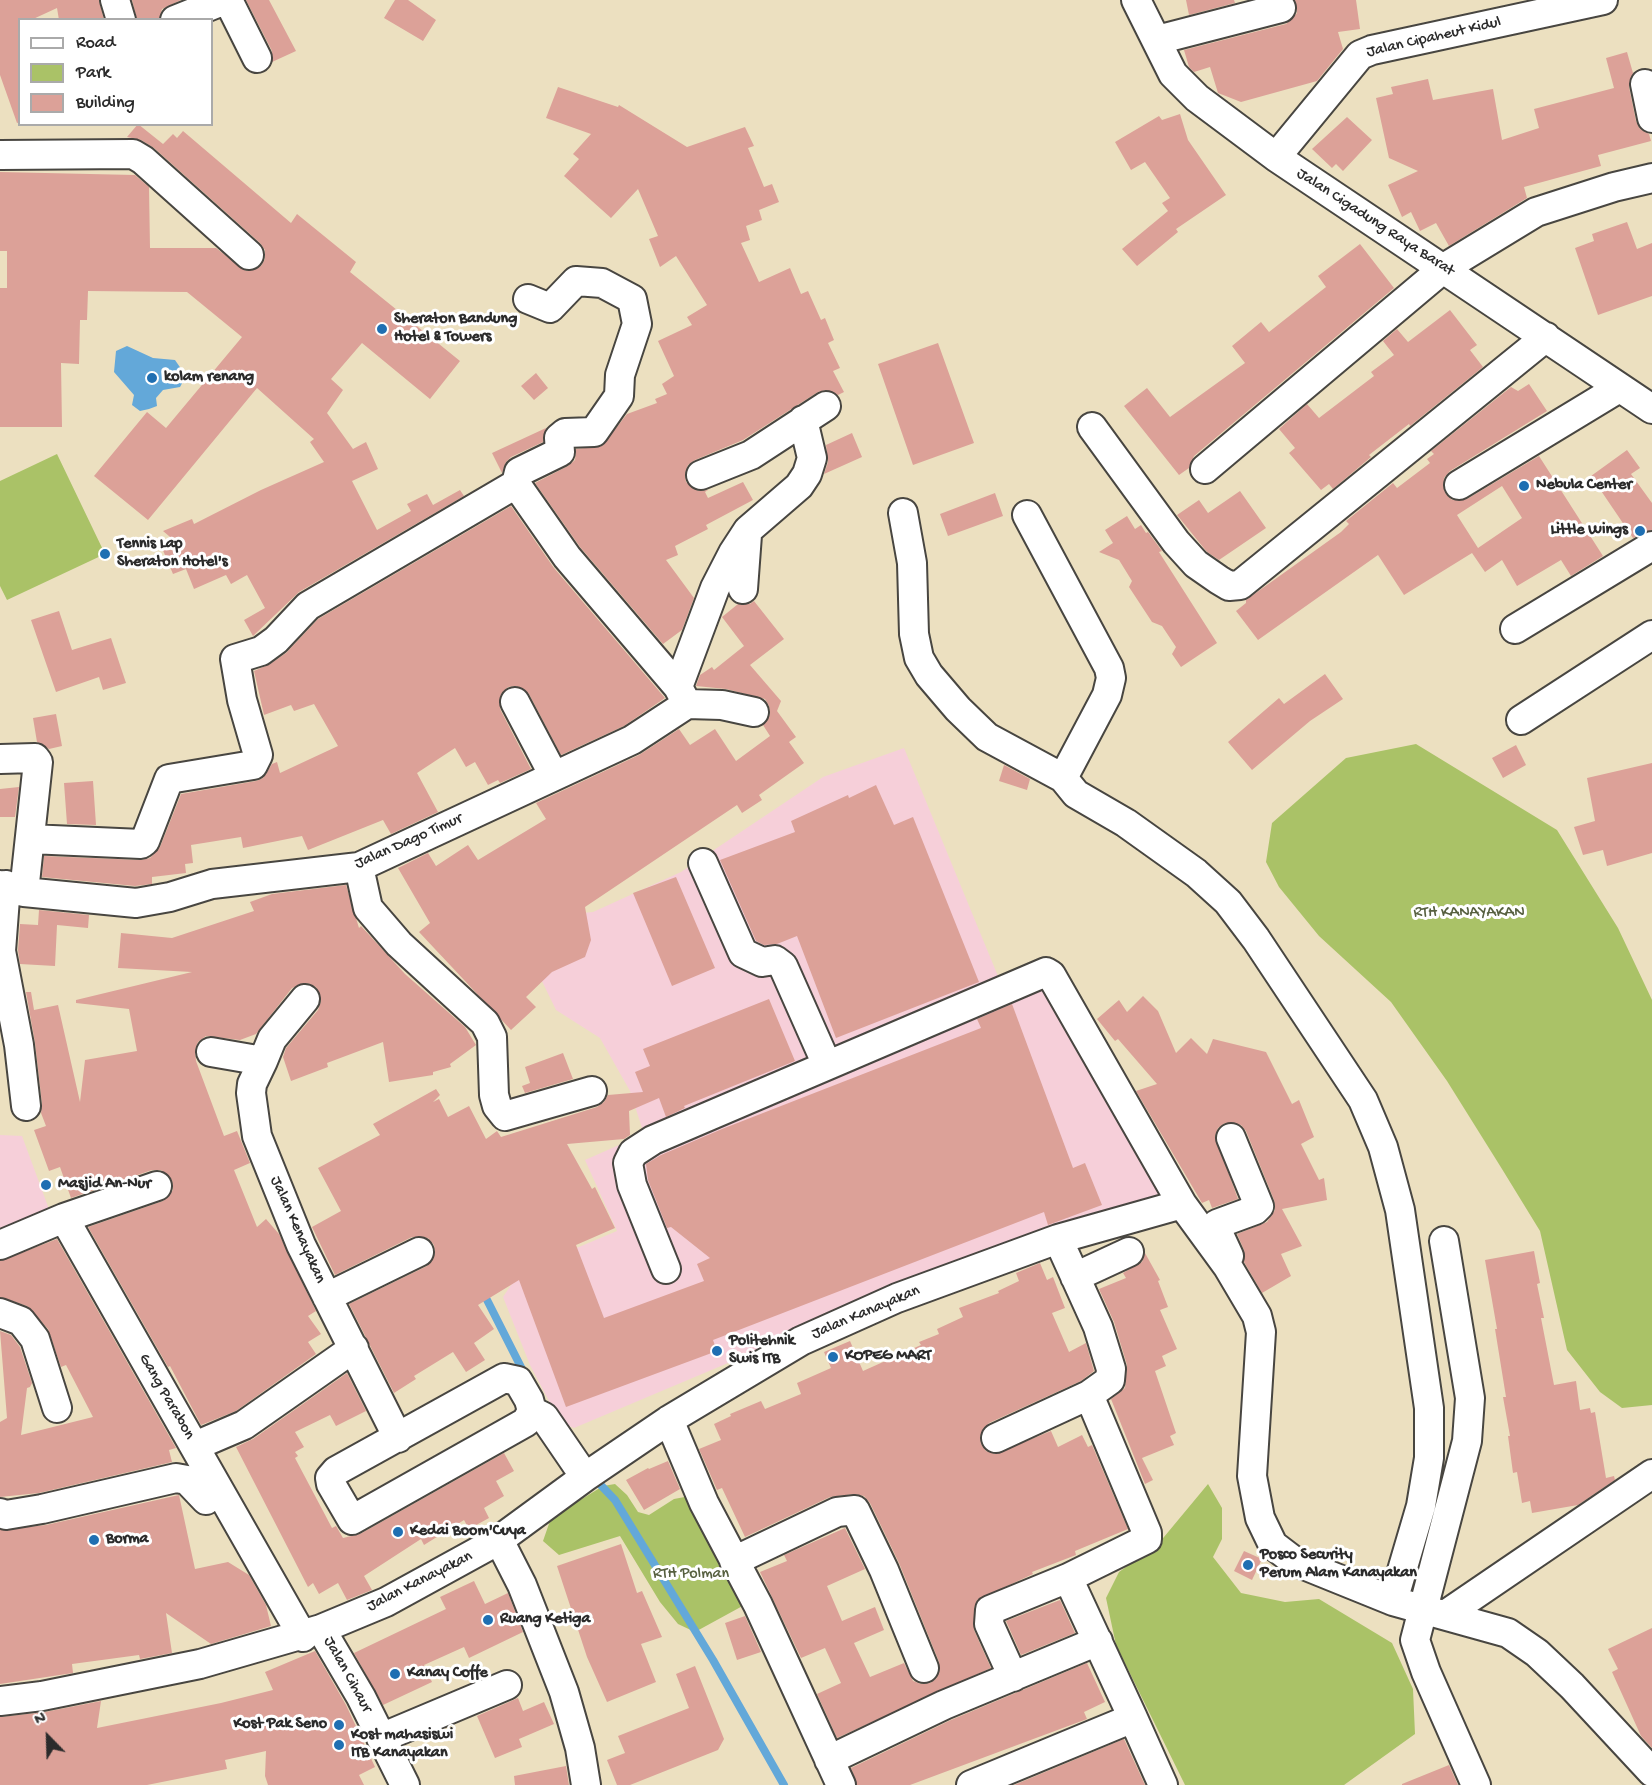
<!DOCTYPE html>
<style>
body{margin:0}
#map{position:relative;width:1652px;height:1785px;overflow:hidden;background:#ece0c0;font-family:"Gochi Hand",sans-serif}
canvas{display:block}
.legend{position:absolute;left:18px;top:18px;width:195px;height:108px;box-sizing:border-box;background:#fff;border:2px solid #aaa;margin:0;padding:8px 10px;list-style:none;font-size:18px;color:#2b2b2b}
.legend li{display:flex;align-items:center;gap:12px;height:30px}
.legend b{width:30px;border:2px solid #aaa}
.north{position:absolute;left:18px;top:1707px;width:60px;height:60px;-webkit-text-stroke:4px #fff;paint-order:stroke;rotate:337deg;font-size:16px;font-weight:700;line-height:24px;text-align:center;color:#2b2b2b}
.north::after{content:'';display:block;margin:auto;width:21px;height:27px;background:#2b2b2b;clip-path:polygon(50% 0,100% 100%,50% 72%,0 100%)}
</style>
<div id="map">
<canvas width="1652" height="1785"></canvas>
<ul class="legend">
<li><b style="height:8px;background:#fff"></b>Road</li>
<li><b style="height:16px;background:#aac267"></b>Park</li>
<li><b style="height:16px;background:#dca198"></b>Building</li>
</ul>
<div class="north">N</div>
</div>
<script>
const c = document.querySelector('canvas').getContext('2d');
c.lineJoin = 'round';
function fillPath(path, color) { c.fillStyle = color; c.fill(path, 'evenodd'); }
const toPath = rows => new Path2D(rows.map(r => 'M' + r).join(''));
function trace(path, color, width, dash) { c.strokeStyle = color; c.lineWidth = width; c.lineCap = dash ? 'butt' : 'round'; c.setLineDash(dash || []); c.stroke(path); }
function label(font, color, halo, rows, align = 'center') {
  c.font = font + ' "Gochi Hand",sans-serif'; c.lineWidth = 6; c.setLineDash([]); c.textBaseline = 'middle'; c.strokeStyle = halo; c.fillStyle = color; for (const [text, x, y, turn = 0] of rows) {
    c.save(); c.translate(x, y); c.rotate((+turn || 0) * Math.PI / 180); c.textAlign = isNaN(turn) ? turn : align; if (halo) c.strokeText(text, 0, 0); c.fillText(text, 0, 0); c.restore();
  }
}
fillPath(toPath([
 [904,748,1000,981,1033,967,1092,1059,1159,1194,946,1271,574,1428,560,1422,530,1365,503,1297,517,1276,529,1268,617,1231,585,1160,644,1134,630,1091,600,1038,556,1010,523,942,583,913,593,912,681,872,823,777],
 [0,1135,22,1136,53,1220,0,1239]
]), '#f6cfd9');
fillPath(toPath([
 [57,454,105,554,7,600,0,586,0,481],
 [1416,744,1557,830,1618,928,1652,1000,1652,1405,1622,1408,1600,1392,1567,1350,1540,1231,1502,1169,1447,1081,1391,1002,1319,936,1279,887,1266,862,1272,823,1346,758],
 [615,1484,627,1495,638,1512,649,1515,674,1499,690,1496,748,1603,695,1632,678,1624,660,1602,620,1536,559,1555,543,1541,551,1518,603,1486],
 [1208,1484,1222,1508,1222,1539,1213,1557,1241,1593,1285,1602,1319,1599,1392,1643,1413,1689,1415,1734,1344,1785,1185,1785,1116,1645,1106,1598,1119,1572,1159,1543]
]), '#aac267');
fillPath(toPath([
 [127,346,153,358,175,360,186,376,180,387,163,390,156,398,157,406,149,409,140,411,132,405,134,395,114,372,116,351]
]), '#63a8d9');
trace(toPath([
 [483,1292,525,1375],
 [593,1477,615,1500,713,1660,784,1785]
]), '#63a8d9', 8);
fillPath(toPath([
 [0,0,99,0,104,20,59,20,57,8,31,20,20,20,20,122,17,123,0,75],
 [132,0,181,0,162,9,159,20,137,20],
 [246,0,269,0,296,51,272,62,272,51],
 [395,0,408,0,436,20,423,41,384,18],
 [1186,0,1234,0,1235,3,1189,15],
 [1295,0,1356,0,1360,29,1338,32,1343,49,1317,81,1241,102,1218,93,1210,67,1194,72,1189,67,1184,50,1286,24,1297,13],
 [1627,52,1633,73,1629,87,1636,121,1640,129,1649,134,1651,141,1598,155,1601,166,1524,187,1527,198,1449,246,1436,223,1420,231,1411,212,1402,217,1388,185,1418,171,1389,158,1376,98,1393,94,1391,87,1428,79,1433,100,1493,89,1502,140,1539,128,1534,109,1614,88,1606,58],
 [558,87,618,107,619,105,687,147,745,127,754,146,748,148,764,187,772,184,779,202,759,210,762,220,746,226,750,240,741,243,759,282,790,268,801,294,808,291,821,320,825,318,834,340,828,343,840,368,833,371,844,392,838,395,826,390,818,392,743,440,695,460,688,465,685,473,686,482,698,491,708,490,705,492,708,498,743,482,753,500,706,525,708,529,675,546,678,555,666,560,694,598,682,630,663,644,580,547,535,483,568,466,575,460,576,449,602,446,627,414,657,403,655,399,667,394,662,384,674,376,658,341,692,325,687,317,707,305,676,256,660,267,649,239,658,236,638,189,611,218,564,176,579,159,573,154,591,134,546,118],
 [1180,114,1188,140,1226,195,1176,229,1178,232,1137,266,1122,249,1168,211,1162,203,1170,198,1145,162,1131,170,1115,142,1159,116,1162,120],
 [1347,117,1372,140,1343,171,1336,164,1332,168,1312,149],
 [138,124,163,144,173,134,177,138,183,131,291,223,297,214,356,262,350,272,460,361,430,399,362,343,331,379,343,390,327,413,353,449,366,442,378,469,352,481,377,530,411,511,407,504,427,494,433,505,460,490,464,496,299,592,253,636,244,620,265,608,247,575,231,584,226,575,194,589,186,569,173,574,162,548,176,542,163,531,192,519,194,524,261,490,324,462,310,442,314,439,257,388,148,520,94,476,147,412,166,428,242,337,187,292,88,291,87,320,80,320,79,364,61,363,62,427,0,427,0,288,7,288,7,251,0,251,0,172,135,175,149,187,150,248,216,248,246,271,261,266,265,259,265,250,260,243,154,148,141,140,127,137],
 [1627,222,1637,249,1652,243,1652,296,1598,315,1575,248,1594,241,1592,234],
 [1360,244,1394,288,1194,456,1189,468,1179,475,1124,406,1147,388,1170,417,1245,363,1232,346,1261,322,1269,332,1326,287,1318,276],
 [1450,310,1477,345,1470,350,1483,367,1410,426,1409,424,1369,455,1371,457,1333,489,1329,484,1321,490,1289,453,1295,448,1279,429,1307,404,1319,418,1374,376,1371,372,1394,355,1383,341,1397,329,1408,342],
 [938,343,974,443,913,465,878,364],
 [536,373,548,388,534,400,521,386],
 [1529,384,1547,411,1450,471,1444,478,1445,493,1452,500,1467,499,1539,456,1603,556,1571,576,1561,560,1517,586,1502,560,1485,572,1472,553,1404,595,1378,555,1258,640,1236,611,1246,603,1246,600,1341,532,1349,524,1346,521,1393,483,1397,488,1430,463,1427,459,1434,454,1431,451,1511,387,1518,391],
 [1502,486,1522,518,1478,548,1457,515],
 [546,428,543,442,511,457,506,462,502,473,492,453],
 [852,433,862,457,824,474,828,462,826,445],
 [1627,450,1640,468,1631,474,1652,503,1652,530,1633,538,1591,476],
 [1240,491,1266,528,1219,560,1207,552,1177,515,1199,500,1208,513],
 [995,493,1003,516,948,536,940,514],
 [511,506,554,568,665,698,624,726,561,755,529,694,516,686,508,687,501,694,500,709,531,769,500,783,498,780,488,785,475,762,466,767,455,748,417,773,438,812,391,834,383,820,308,850,302,836,243,848,241,837,191,845,193,863,185,864,186,873,152,877,152,884,135,886,42,877,44,856,140,860,150,858,160,847,181,794,256,781,263,778,272,764,277,762,280,773,338,746,314,704,294,711,291,705,264,715,254,671,270,664,286,653,318,619],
 [1127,516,1135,529,1141,525,1146,533,1148,532,1162,551,1159,552,1217,643,1181,667,1172,654,1176,647,1162,626,1152,622,1129,587,1132,581,1119,560,1099,552,1113,543,1105,530],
 [754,601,784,639,750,665,781,701,777,711,796,737,789,742,804,763,759,795,762,800,742,813,737,805,585,907,591,940,585,957,552,972,526,997,536,1007,511,1030,419,932,430,923,398,868,428,853,436,866,468,845,478,860,546,819,536,803,639,755,679,729,690,745,715,729,736,761,770,736,763,725,770,715,769,706,765,699,726,689,696,686,700,675,712,667,714,670,744,646,722,617,738,604,750,604],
 [59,611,72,650,111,638,126,683,103,690,99,677,56,692,31,620],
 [1325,674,1343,699,1310,721,1252,770,1228,742,1279,698,1284,704],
 [56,714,62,746,49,749,37,742,33,718],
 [1516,745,1526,765,1503,778,1492,758],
 [1652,763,1652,853,1607,866,1603,850,1583,855,1574,827,1595,821,1587,778],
 [1004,765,1030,779,1027,790,999,781],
 [93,781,96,825,67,824,64,783],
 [876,785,894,825,913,817,979,982,836,1038,797,936,777,944,764,945,756,941,720,860,795,832,791,821,848,795,849,798],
 [19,787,15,817,0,817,0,789],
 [676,877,715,968,672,986,633,893],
 [346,885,359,928,361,926,405,974,465,1027,476,1045,450,1064,451,1067,433,1072,433,1075,389,1082,383,1042,327,1063,328,1067,291,1081,283,1057,286,1048,318,1010,321,1001,316,987,307,983,292,988,256,1034,240,1040,206,1036,198,1042,195,1050,196,1061,224,1136,237,1131,250,1163,234,1170,257,1227,266,1219,279,1234,316,1311,308,1316,321,1334,308,1342,316,1354,236,1411,201,1425,170,1366,168,1367,88,1227,163,1201,173,1190,172,1180,161,1170,152,1170,71,1198,60,1167,49,1171,34,1130,46,1126,41,1113,42,1104,35,1043,26,992,31,992,34,1010,58,1005,80,1102,85,1060,137,1051,129,1009,76,1003,76,1000,192,972,118,968,121,933,172,938,254,911,250,902,272,894],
 [39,910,89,915,88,928,57,925,55,966,20,964,18,950,20,924,38,925],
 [1143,996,1158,1011,1176,1053,1191,1038,1207,1054,1213,1039,1266,1052,1292,1104,1299,1100,1314,1137,1301,1144,1319,1180,1324,1178,1327,1200,1282,1209,1302,1246,1281,1254,1291,1276,1262,1293,1244,1262,1244,1250,1237,1234,1267,1222,1275,1210,1274,1200,1246,1131,1241,1125,1225,1123,1218,1128,1215,1136,1238,1199,1212,1208,1209,1200,1202,1203,1136,1091,1157,1084,1118,1039,1115,1041,1097,1019,1119,1000,1127,1012],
 [769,999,795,1061,684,1106,685,1108,666,1117,659,1098,629,1111,630,1135,624,1139,567,1144,592,1189,595,1187,615,1228,576,1245,604,1318,704,1281,697,1264,710,1258,671,1227,667,1228,648,1180,646,1164,661,1155,722,1129,981,1028,977,1019,1012,1004,1073,1168,1085,1163,1102,1205,1048,1225,1044,1212,713,1340,717,1351,566,1407,519,1280,478,1305,494,1329,474,1343,485,1360,466,1372,453,1352,414,1376,416,1379,394,1393,349,1304,427,1266,435,1254,434,1245,428,1238,412,1237,335,1275,312,1227,341,1211,318,1168,380,1135,373,1124,436,1089,440,1095,433,1102,439,1099,448,1117,469,1106,486,1139,497,1131,501,1137,597,1107,604,1102,608,1095,643,1092,635,1072,650,1066,643,1049],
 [563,1053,573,1079,525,1093,522,1086,530,1083,525,1067],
 [57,1239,176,1448,169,1450,172,1462,39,1493,0,1497,0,1422,7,1418,0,1331,11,1335,20,1347,32,1383,30,1387,27,1388,21,1435,93,1417,66,1365,61,1367,48,1329,27,1306,0,1297,0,1261],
 [1534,1251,1540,1283,1537,1284,1544,1318,1541,1318,1554,1385,1576,1381,1580,1410,1590,1408,1591,1413,1595,1412,1606,1478,1614,1476,1615,1480,1578,1505,1532,1513,1530,1501,1522,1503,1517,1472,1513,1473,1508,1436,1510,1436,1503,1397,1506,1397,1495,1329,1497,1329,1485,1260],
 [1145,1253,1160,1280,1158,1281,1168,1307,1160,1310,1177,1349,1162,1356,1166,1366,1155,1371,1176,1433,1170,1436,1174,1445,1142,1458,1153,1480,1145,1484,1111,1399,1125,1388,1127,1365,1114,1322,1099,1289,1126,1278,1123,1273,1142,1262],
 [1040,1263,1047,1280,1053,1277,1065,1308,1052,1313,1069,1352,1086,1343,1094,1371,1081,1381,989,1423,980,1436,981,1444,986,1451,995,1454,1051,1431,1058,1447,1082,1435,1088,1447,1092,1445,1128,1529,1075,1551,1076,1555,1032,1572,1033,1574,977,1600,974,1609,974,1630,991,1668,837,1738,817,1694,841,1683,825,1648,801,1658,760,1572,787,1561,784,1555,845,1528,865,1569,827,1586,842,1621,875,1607,884,1630,854,1643,870,1677,904,1663,913,1681,921,1684,930,1683,937,1678,939,1662,899,1563,870,1503,864,1496,854,1494,830,1497,745,1537,722,1488,717,1490,699,1449,721,1440,714,1424,731,1416,730,1414,761,1401,765,1409,801,1394,797,1383,831,1368,824,1352,850,1341,863,1371,921,1345,919,1342,939,1334,937,1329,963,1317,959,1308,999,1293,998,1291,1019,1281,1016,1273],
 [347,1373,366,1411,336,1426,330,1415,295,1432,304,1447,295,1452,298,1456,295,1458,332,1528,336,1526,343,1538,360,1534,504,1453,514,1471,496,1481,504,1496,484,1508,489,1518,469,1529,464,1520,424,1545,421,1539,364,1576,372,1590,347,1600,338,1583,319,1594,313,1583,308,1587,236,1447,253,1439],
 [668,1461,680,1489,644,1510,626,1480,648,1468,649,1469],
 [179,1495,195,1569,228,1562,249,1575,266,1605,271,1626,211,1644,166,1613,172,1653,140,1659,139,1655,72,1664,73,1673,0,1684,0,1530,46,1525],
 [621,1544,637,1593,642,1591,662,1637,641,1644,656,1682,607,1702,587,1657,557,1566],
 [1244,1551,1262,1559,1252,1580,1234,1571],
 [474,1581,485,1604,508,1593,523,1632,469,1658,464,1647,424,1665,432,1682,383,1705,354,1653,446,1609,440,1597],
 [1060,1600,1075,1633,1021,1655,1006,1621],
 [745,1616,761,1652,737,1660,725,1623],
 [1652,1628,1652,1748,1641,1736,1612,1672,1618,1669,1608,1649],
 [315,1651,346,1705,375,1767,359,1775,364,1785,268,1785,265,1776,266,1751,225,1760,227,1769,147,1785,0,1785,0,1717,45,1712,101,1701,97,1728,221,1703,273,1690,265,1672],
 [1087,1663,1105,1702,1084,1712,1087,1719,910,1785,857,1785,851,1768,951,1720],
 [695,1666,724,1739,718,1750,630,1785,617,1785,607,1760,625,1753,618,1736,689,1708,676,1674],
 [518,1698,523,1711,544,1702,554,1724,519,1739,522,1747,495,1758,477,1716],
 [1124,1739,1145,1785,1014,1785],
 [1449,1765,1458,1785,1402,1785,1402,1784],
 [566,1766,569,1785,515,1785,514,1776]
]), '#dca198');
const minor = toPath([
 [115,0,121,20],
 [228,0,257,58],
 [1136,0,1173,74,1197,98,1276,157,1652,409],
 [175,20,225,0],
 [1157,40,1281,8],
 [1645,84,1652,118],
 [0,155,133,154,143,160,249,255],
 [1276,157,1360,55,1372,50,1603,0],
 [528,299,550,308,576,281,602,283,632,299,637,324,620,375,619,396,594,432,565,433,559,438,560,452,519,472,516,484,567,557,678,687,687,704],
 [1092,427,1176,542,1196,564,1219,580,1229,586,1240,585,1546,337],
 [1205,469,1444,268,1536,212,1614,187,1652,178],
 [701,475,751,455,826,406],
 [1459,485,1619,388],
 [903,513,912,563,914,634,919,658,929,675,958,709,987,737,1063,778],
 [1027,515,1109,668,1111,678,1107,695,1063,778,1076,794,1126,823,1196,873,1228,902,1256,939,1363,1100,1383,1147,1400,1210,1429,1408,1429,1458,1421,1506,1393,1601],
 [743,589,747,535],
 [1515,629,1652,546],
 [678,687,715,588,733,553,748,530,799,486,807,474,812,458,803,420],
 [515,702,554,776],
 [687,704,722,705,754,712],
 [1521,720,1652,635],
 [0,759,35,758,38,762,24,892],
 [30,839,141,844,145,841,169,779,253,765,258,755,242,700,235,659,261,651,276,640,308,606,516,484],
 [703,863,743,953,762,962,775,960,783,966,827,1065],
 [359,867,368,908,399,944,485,1023,492,1037,494,1095,497,1106,505,1116,592,1091],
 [0,885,24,892,136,903,170,897,212,884,359,867,632,740,687,704],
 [6,885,1,951,19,1045,26,1106],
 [211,1052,263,1061,252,1084,251,1093,257,1136,301,1245,398,1438],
 [263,1061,272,1039,305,999],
 [64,1218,303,1637],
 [1058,1239,1098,1327,1111,1369,1110,1380,1089,1395,1147,1533,1147,1539,1068,1578,1133,1718],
 [1444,1241,1470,1398,1467,1441,1415,1640,1426,1672,1476,1785],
 [0,1245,64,1218,157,1186],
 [1229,1256,1217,1230,1217,1224,1255,1210,1259,1206,1231,1138],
 [666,1269,632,1185,628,1163,633,1153,653,1140,1046,972,1051,975,1182,1204],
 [1075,1277,1129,1252],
 [327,1297,419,1252],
 [0,1313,21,1321,35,1339,57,1408],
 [504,1378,518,1381,529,1400,532,1411,526,1422,352,1520,331,1484,330,1478,336,1471,504,1378],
 [532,1411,544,1417,585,1477],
 [669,1420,704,1503,758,1605,841,1785],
 [996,1438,1089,1395],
 [195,1446,244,1425,354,1348],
 [0,1513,6,1515,42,1509,176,1478,187,1480,206,1500],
 [499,1540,522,1585,564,1692,580,1748,586,1785],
 [734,1561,837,1512,855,1510,884,1570,924,1668],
 [1445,1615,1652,1474],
 [321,1629,361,1697,405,1785],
 [1013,1677,989,1624,990,1610,1068,1578],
 [0,1701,42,1696,200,1664,321,1629,386,1602,499,1540,585,1477,669,1420,801,1341,897,1298,1058,1239,1182,1204,1228,1267,1257,1316,1261,1332,1252,1476,1260,1518,1273,1545,1294,1561,1393,1601,1508,1633,1537,1653,1572,1686,1652,1772],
 [381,1738,507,1685],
 [829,1760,944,1705,1098,1641],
 [971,1785,1133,1718,1163,1785]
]);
trace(minor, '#484641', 32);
trace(minor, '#fff', 28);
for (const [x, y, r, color] of [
 [382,329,6,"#1f6fb2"],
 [152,378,6,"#1f6fb2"],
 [1524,486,6,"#1f6fb2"],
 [1640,531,6,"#1f6fb2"],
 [105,554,6,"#1f6fb2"],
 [46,1185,6,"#1f6fb2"],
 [717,1351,6,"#1f6fb2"],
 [833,1357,6,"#1f6fb2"],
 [398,1532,6,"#1f6fb2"],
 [94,1540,6,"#1f6fb2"],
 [1248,1565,6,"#1f6fb2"],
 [488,1620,6,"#1f6fb2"],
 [395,1674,6,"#1f6fb2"],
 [339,1725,6,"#1f6fb2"],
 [339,1745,6,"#1f6fb2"]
]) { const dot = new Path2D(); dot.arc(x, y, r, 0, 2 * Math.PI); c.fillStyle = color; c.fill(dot); trace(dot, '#fff', 2); }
label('16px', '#2b2b2b', '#fff', [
 ["Jalan Cipaheut Kidul",1434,38,-13],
 ["Jalan Cigadung Raya Barat",1375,223,33],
 ["Jalan Dago Timur",409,842,-24],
 ["Jalan Kenayakan",297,1230,66],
 ["Jalan Kanayakan",866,1313,-23],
 ["Gang Parabon",166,1397,60],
 ["Jalan Kanayakan",420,1582,-27],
 ["Jalan Cihaur",347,1675,61]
]);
label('bold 16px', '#2b2b2b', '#fff', [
 ["Sheraton Bandung",394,320],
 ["Hotel & Towers",394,338],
 ["kolam renang",164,378],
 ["Nebula Center",1536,486],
 ["Little Wings",1628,531,"right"],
 ["Tennis Lap",117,545],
 ["Sheraton Hotel's",117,563],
 ["Masjid An-Nur",58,1185],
 ["Politehnik",729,1342],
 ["Swis ITB",729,1360],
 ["KOPEG MART",845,1357],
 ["Kedai Boom'Cuya",410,1532],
 ["Borma",106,1540],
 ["Posco Security",1260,1556],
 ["Perum Alam Kanayakan",1260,1574],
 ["Ruang Ketiga",500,1620],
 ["Kanay Coffe",407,1674],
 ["Kost Pak Seno",327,1725,"right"],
 ["Kost mahasiswi",351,1736],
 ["ITB Kanayakan",351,1754]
], 'left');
label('16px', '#576040', '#fff', [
 ["RTH KANAYAKAN",1469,914],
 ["RTH Polman",691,1575]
]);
</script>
